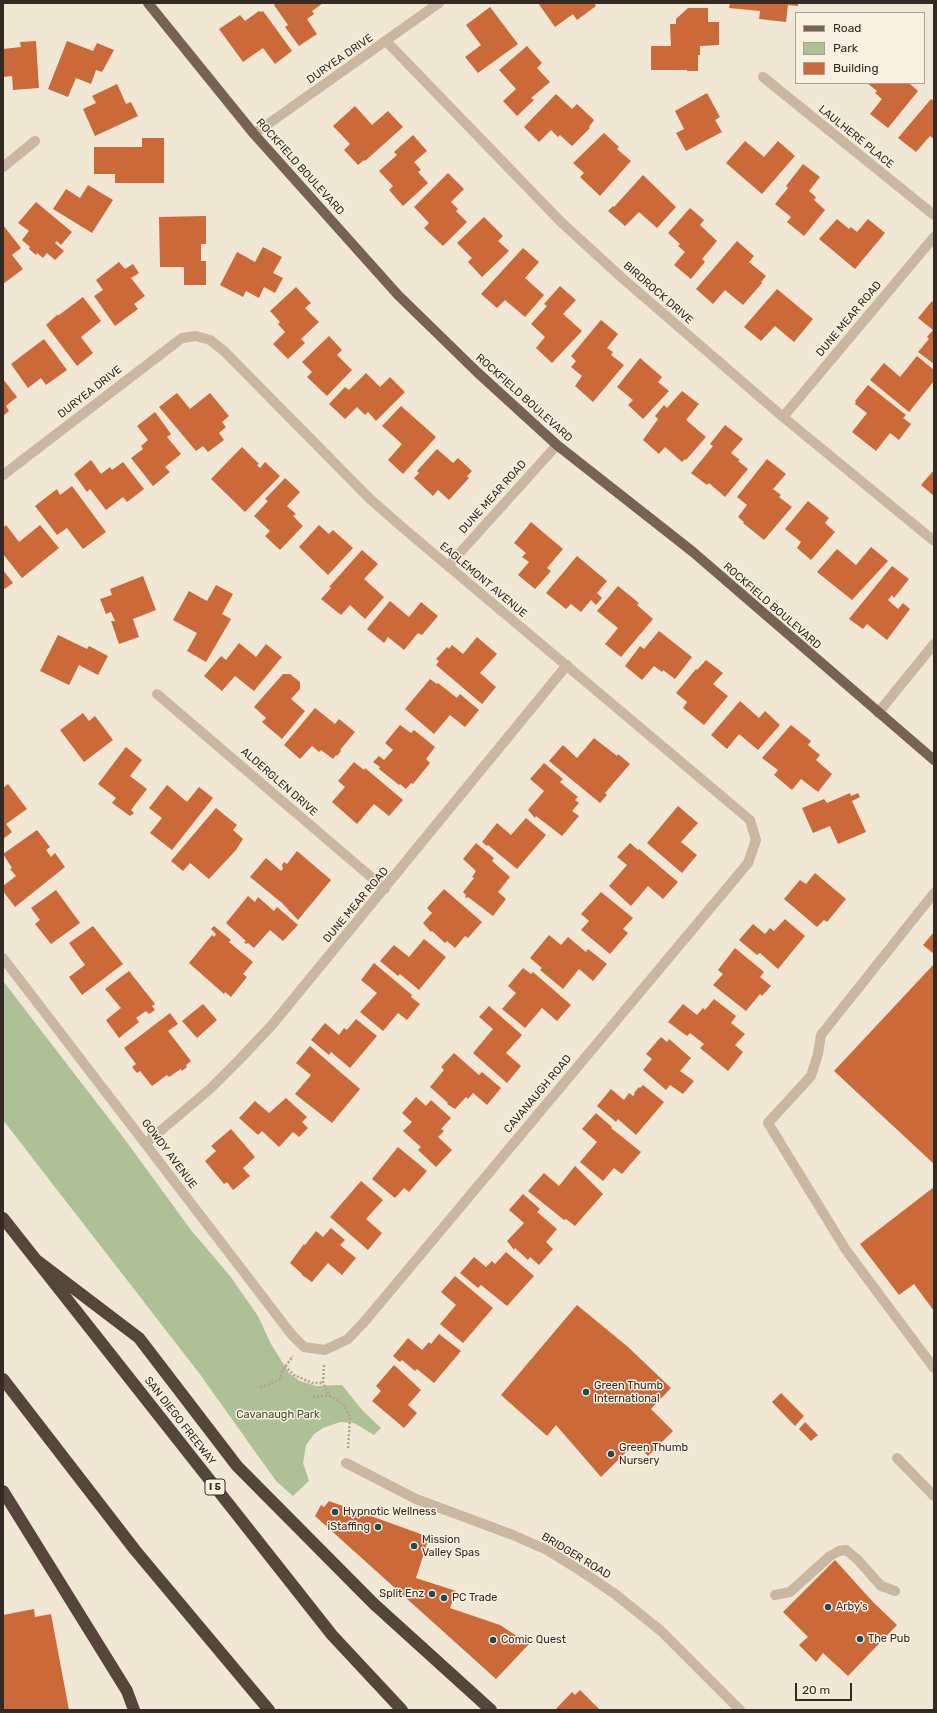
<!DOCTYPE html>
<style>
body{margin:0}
#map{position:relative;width:937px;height:1713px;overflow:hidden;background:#f1e7d5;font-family:Rubik,sans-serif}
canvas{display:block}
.frame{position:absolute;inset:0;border:4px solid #332a24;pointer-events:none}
.legend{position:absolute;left:795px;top:12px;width:130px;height:72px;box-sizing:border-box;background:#f9f0e1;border:1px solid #aaa195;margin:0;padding:5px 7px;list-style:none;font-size:12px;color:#332a24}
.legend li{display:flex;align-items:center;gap:8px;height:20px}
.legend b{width:20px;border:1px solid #aaa195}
.scale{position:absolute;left:795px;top:1683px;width:57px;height:18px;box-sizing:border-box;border:2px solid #332a24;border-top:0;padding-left:5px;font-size:12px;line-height:14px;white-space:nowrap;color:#332a24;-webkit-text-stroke:3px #f9f0e1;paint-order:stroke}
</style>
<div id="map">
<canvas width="937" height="1713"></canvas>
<div class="frame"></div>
<ul class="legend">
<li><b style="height:5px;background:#766354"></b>Road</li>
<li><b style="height:11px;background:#aec095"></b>Park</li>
<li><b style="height:11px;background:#cb6939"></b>Building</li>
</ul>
<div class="scale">20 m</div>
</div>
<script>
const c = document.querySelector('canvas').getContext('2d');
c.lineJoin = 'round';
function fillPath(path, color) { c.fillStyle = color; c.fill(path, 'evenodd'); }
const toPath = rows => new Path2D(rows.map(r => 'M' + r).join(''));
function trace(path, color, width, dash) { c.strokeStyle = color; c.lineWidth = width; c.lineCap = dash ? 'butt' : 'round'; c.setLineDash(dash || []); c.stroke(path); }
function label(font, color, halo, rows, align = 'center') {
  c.font = font + ' Rubik,sans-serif'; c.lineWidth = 3; c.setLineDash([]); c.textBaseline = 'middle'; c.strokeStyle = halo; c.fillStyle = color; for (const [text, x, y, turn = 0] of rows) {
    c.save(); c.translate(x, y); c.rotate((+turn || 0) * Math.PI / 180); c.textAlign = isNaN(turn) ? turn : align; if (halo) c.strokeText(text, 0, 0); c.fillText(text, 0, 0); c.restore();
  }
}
fillPath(toPath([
 [3,981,120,1133,191,1230,230,1276,258,1316,271,1344,289,1373,300,1381,316,1386,342,1385,363,1411,381,1428,374,1435,354,1423,340,1422,323,1428,314,1434,306,1445,303,1463,309,1481,293,1496,276,1481,199,1373,3,1120]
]), '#aec095');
fillPath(toPath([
 [276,3,323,3,312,11,314,14,307,19,317,34,299,46,285,27,288,25,274,5],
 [538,3,594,3,596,6,577,20,573,14,555,27],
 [730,3,798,3,798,6,788,5,786,22,759,19,760,11,729,8],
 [490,7,518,44,478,73,465,57,481,45,466,25],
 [688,8,708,8,708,22,719,22,719,45,700,46,700,55,698,55,698,71,687,71,687,70,651,70,651,46,671,46,670,24,676,24,676,19],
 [259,11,261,12,263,11,292,51,275,64,263,48,243,62,219,29,240,15,245,21],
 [36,41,39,88,13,90,12,76,3,77,3,49,21,47,20,42],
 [67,41,93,51,97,43,114,50,102,72,96,70,91,84,76,78,68,97,48,89],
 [527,46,542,63,537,68,550,82,531,98,534,100,517,116,503,101,516,89,499,70],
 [867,83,909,83,918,91,888,128,870,114,882,99,875,93,877,91],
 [117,84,126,104,131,102,138,116,95,136,83,109,96,103,92,96],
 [707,93,720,117,715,120,722,132,686,151,676,133,684,129,675,111],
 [556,94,572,109,577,104,594,120,589,127,590,128,572,146,560,135,558,137,551,130,539,142,524,127],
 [931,99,934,101,934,139,930,136,916,152,898,138],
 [355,106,372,125,388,111,403,127,365,161,364,160,358,165,344,150,350,144,333,126],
 [604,133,619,147,617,149,631,161,600,196,580,177,584,173,573,163],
 [413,135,427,151,414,162,421,170,418,172,428,183,403,206,389,190,393,186,379,171,397,155,394,152],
 [142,138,164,138,164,183,115,183,115,174,94,174,94,147,142,147],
 [745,141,764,157,778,141,795,156,762,194,726,163],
 [803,164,820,177,809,191,816,197,814,200,825,210,804,236,787,222,791,217,775,204,788,188,786,186],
 [448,173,464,189,451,202,458,209,456,211,467,222,443,246,424,228,429,223,414,207],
 [643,175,676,207,657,228,639,212,625,226,608,211,613,206,614,207],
 [88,185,113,200,92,233,53,209,66,189,80,198],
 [36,202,72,232,61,245,57,241,55,243,64,251,55,260,47,253,43,258,37,253,36,255,29,249,30,247,22,240,29,231,18,223],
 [690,208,704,220,700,225,717,241,702,259,705,262,691,279,674,265,685,252,678,246,680,244,668,233],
 [206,216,206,244,201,244,201,261,206,261,206,285,184,285,184,267,160,267,159,217],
 [484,217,503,236,498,241,509,251,482,277,468,262,472,258,457,243],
 [837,219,849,229,851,227,857,232,868,219,885,233,855,269,819,239],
 [3,225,21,248,12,255,23,269,3,284],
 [737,241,754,256,749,262,766,276,761,282,762,283,743,305,725,290,713,304,696,289],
 [263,247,282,257,273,273,283,278,275,293,264,287,259,298,246,291,243,297,220,285,237,252,255,262],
 [523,248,539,262,525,278,544,295,525,317,505,300,497,308,481,294],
 [119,262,125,269,133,264,139,273,131,278,145,296,134,304,138,309,115,326,94,296,103,290,96,280],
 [560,286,576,300,563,314,582,331,552,363,536,348,545,337,531,324,547,306,544,304],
 [296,287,311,303,305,308,319,322,301,339,305,343,288,359,273,344,285,332,278,324,280,322,270,311],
 [777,289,813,319,794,342,775,326,761,341,744,327],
 [83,297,101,321,81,337,93,353,77,366,46,325,57,315,59,315],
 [932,301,934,303,934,364,918,352,929,339,927,337,933,330,918,318],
 [601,320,618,334,607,348,613,352,611,355,624,365,593,402,575,386,582,376,571,367,576,361,571,356],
 [329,336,342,350,337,355,352,370,327,396,307,377,312,372,302,362],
 [44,339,67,370,46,385,41,378,28,388,11,364],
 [917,356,934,370,934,381,909,412,870,380,884,363,900,377],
 [640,358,662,377,658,382,669,391,643,419,628,405,633,400,617,387],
 [366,373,380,387,390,377,405,392,376,421,368,412,365,415,357,407,345,419,329,404,345,387,349,390],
 [3,379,17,397,6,406,9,411,3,416],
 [868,385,906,415,903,418,911,424,899,440,890,433,876,451,852,432,867,413,855,404,856,402,855,401],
 [682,391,699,404,686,420,706,437,686,460,685,459,682,462,665,447,659,454,643,440,658,419,655,416,664,405,667,408],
 [177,393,190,409,210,393,229,416,222,422,226,427,219,433,224,440,208,452,203,446,196,451,159,407],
 [401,406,436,437,403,474,388,460,402,444,382,426],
 [155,412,171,434,167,437,181,454,165,467,170,472,153,486,131,458,143,449,141,446,148,440,137,426],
 [725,425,743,439,731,453,740,460,738,461,748,469,725,497,709,483,707,485,691,473,713,446,710,444],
 [242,447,259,464,257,465,260,468,265,462,280,476,245,512,211,479],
 [437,449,453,463,458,458,472,471,467,476,469,478,449,500,438,490,433,496,414,478,419,473,417,471],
 [767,459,786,474,773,489,781,495,779,497,792,507,764,540,743,523,744,522,738,517,747,505,737,497],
 [91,460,101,474,110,467,112,470,123,462,144,489,127,502,123,497,106,510,90,489,87,492,74,474],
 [934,470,934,496,921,485],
 [285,478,300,492,287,506,296,514,293,516,303,526,280,550,265,536,270,531,254,516,268,501,265,499],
 [72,486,106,532,83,549,67,528,57,535,35,506,57,489,60,495],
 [808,501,829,518,825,523,835,532,811,560,797,548,801,542,785,529],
 [531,522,563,549,547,568,551,571,535,589,518,575,529,562,522,557,526,553,514,543],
 [6,525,19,542,40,525,59,548,22,578,3,554,3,528],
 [319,525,329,534,333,530,353,548,328,575,299,547],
 [871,547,888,561,852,600,817,572,837,549,856,565],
 [362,550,378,564,364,579,384,597,365,619,350,605,341,615,321,599,331,588,329,587],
 [577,556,607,581,597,593,602,598,596,605,591,600,581,612,571,604,566,609,546,593],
 [892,566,909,579,894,598,892,595,888,600,898,609,903,603,910,609,887,640,867,624,863,629,849,619],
 [3,570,13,583,3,590],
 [143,576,156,610,133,619,139,637,119,644,111,621,115,621,111,612,106,614,100,599,112,595,110,589],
 [216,585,233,594,222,614,231,619,206,662,187,651,197,633,173,620,189,591,207,601],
 [618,586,639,603,637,605,653,619,621,657,605,644,618,628,597,611],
 [390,601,409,617,421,602,438,616,422,635,418,633,404,650,388,637,384,643,367,629],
 [659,631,692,657,675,679,663,670,662,672,654,666,642,680,625,666,640,646,644,649],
 [58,635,87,649,89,646,108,656,98,675,79,665,69,685,40,671],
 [477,637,497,654,480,673,496,687,482,704,436,665,439,661,436,659,447,647,449,649,452,645,463,654],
 [239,643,256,657,266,644,282,657,254,691,235,676,222,691,204,676,221,656,226,660],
 [706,660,723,673,713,684,728,696,704,725,683,708,687,702,676,693,696,669,697,670],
 [283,674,290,674,300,682,300,689,291,699,305,711,282,739,262,722,266,718,254,707],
 [430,679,437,684,438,683,457,698,460,694,479,710,465,727,450,715,434,734,405,709],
 [740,701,759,718,765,711,780,725,758,750,739,734,727,749,711,735],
 [315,708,335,724,339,719,355,732,340,750,341,751,337,756,336,755,333,759,321,750,319,752,312,746,300,759,284,745],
 [83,713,89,721,95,716,113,740,84,762,60,730],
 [400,725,411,733,414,730,435,747,426,759,430,763,413,784,411,783,406,789,400,784,399,785,379,769,380,767,373,762,379,756,384,760,393,750,385,743],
 [791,725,811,741,808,745,820,755,816,760,832,774,818,792,801,779,792,790,774,775,778,770,762,758],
 [594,738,617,756,618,754,630,764,605,793,607,795,600,803,549,761,563,745,577,758],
 [126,747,142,760,130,776,147,789,131,810,134,813,130,816,112,803,116,798,98,784],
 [354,762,364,770,365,768,403,800,389,816,374,804,357,824,332,802,345,787,338,781],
 [544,763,563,779,560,782,578,797,575,800,579,803,572,811,579,816,562,836,536,816,535,818,528,810,544,791,530,779],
 [8,784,27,809,6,824,12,832,3,839,3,788],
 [167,785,187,802,199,787,213,798,172,850,150,833,162,818,149,808],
 [850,793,851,796,858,793,860,797,852,801,866,832,838,844,830,826,813,833,802,808,824,799,827,803],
 [678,806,698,823,681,842,697,855,682,873,647,843],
 [216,808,237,825,233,830,243,839,236,850,209,879,190,863,183,871,171,861],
 [526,818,546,835,517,869,488,845,487,846,482,842,497,823,511,835],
 [37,830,50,847,46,850,51,857,55,853,65,867,15,907,3,891,3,886,16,876,10,869,12,868,3,854],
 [476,843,494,858,492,861,510,877,498,892,506,899,493,916,468,897,467,898,465,897,466,895,463,892,474,878,472,877,476,871,463,859],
 [630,843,638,850,639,849,678,882,663,899,648,886,631,906,609,886,627,865,617,857],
 [297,851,331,880,298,920,282,903,250,877,266,858,281,871,283,869,282,865,284,862,287,864],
 [815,873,846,899,827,922,824,920,817,927,784,899,800,880,806,884],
 [444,889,482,922,468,938,465,936,455,948,447,941,445,943,432,931,431,932,423,923,432,913,427,908],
 [56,890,80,923,51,944,35,924,40,920,31,908],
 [601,892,633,918,623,929,628,933,610,954,581,930,589,921,581,914],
 [248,896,255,902,258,897,274,911,277,907,298,925,283,941,270,930,254,948,248,943,246,944,244,942,246,941,226,923],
 [785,919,805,936,778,969,760,953,757,955,739,940,753,924,765,934,770,928,774,931],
 [93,926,123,964,82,995,69,977,85,965,69,943],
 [214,926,231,940,229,942,253,962,243,974,247,977,231,997,225,992,224,994,189,963,212,935,214,937,216,934,211,929],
 [934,932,934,954,923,945],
 [549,935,561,945,568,937,586,952,588,949,607,964,593,981,579,969,563,989,540,970,542,968,530,958],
 [424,939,446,957,419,990,400,974,398,976,380,961,394,945,409,957],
 [735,948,764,972,760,977,771,986,762,996,760,994,746,1011,713,985,723,974,718,970],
 [374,963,412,995,411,997,420,1004,407,1020,398,1013,383,1031,360,1012,377,993,361,980],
 [934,964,934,1164,834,1071],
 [523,968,531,974,533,972,571,1005,557,1021,542,1008,525,1028,502,1009,516,993,508,986],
 [129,971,155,1004,152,1006,155,1010,149,1014,146,1011,136,1018,139,1022,119,1038,106,1020,121,1008,105,989],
 [714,999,736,1016,731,1023,745,1034,735,1045,743,1052,728,1071,700,1048,704,1044,690,1033,687,1036,668,1022,683,1004,697,1015,703,1008,705,1010],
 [203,1004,217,1020,197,1038,182,1021],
 [489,1006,522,1035,506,1053,521,1066,507,1083,473,1053,493,1029,479,1017],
 [170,1013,178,1024,168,1031,191,1061,186,1065,187,1067,182,1071,181,1069,169,1077,167,1075,152,1086,140,1071,137,1073,132,1067,136,1064,124,1048],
 [356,1019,377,1036,350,1068,331,1052,329,1055,311,1040,325,1023,339,1035,344,1028,347,1030],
 [661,1037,667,1042,669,1039,691,1058,680,1071,694,1081,683,1094,670,1085,666,1090,643,1070,652,1059,646,1054],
 [310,1046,360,1089,332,1123,295,1094,311,1075,296,1063],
 [454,1053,479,1075,482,1072,501,1088,487,1105,473,1093,468,1099,466,1097,455,1109,447,1104,448,1103,430,1087,444,1070,441,1067],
 [643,1085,664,1102,636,1135,618,1119,616,1122,597,1106,611,1089,624,1100,629,1093,633,1096,635,1094,634,1093,639,1087,640,1088],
 [416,1097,426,1106,431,1100,451,1118,441,1129,444,1131,438,1137,452,1150,436,1167,418,1150,421,1147,403,1131,412,1122,402,1113],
 [286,1098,307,1117,302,1122,308,1128,299,1137,293,1132,279,1147,262,1131,258,1135,239,1118,255,1101,269,1113],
 [596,1113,612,1127,611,1128,641,1152,622,1174,614,1168,603,1181,580,1162,597,1142,582,1129],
 [231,1129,255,1157,243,1168,250,1176,233,1190,227,1182,224,1184,205,1161,216,1151,211,1146],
 [398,1147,427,1171,409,1192,404,1188,395,1198,372,1179],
 [575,1166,603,1194,575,1226,566,1219,564,1220,528,1191,544,1173,559,1186],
 [361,1181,383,1200,366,1219,382,1233,368,1250,330,1217],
 [934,1187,934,1311,914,1284,899,1295,860,1244],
 [523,1194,540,1209,537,1212,557,1229,546,1242,553,1249,539,1265,530,1257,528,1260,515,1248,514,1250,507,1241,524,1223,509,1210],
 [331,1228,345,1240,340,1245,356,1258,342,1275,328,1263,312,1282,302,1275,302,1274,290,1263,304,1244,305,1245,316,1231,323,1237],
 [506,1252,534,1276,507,1306,481,1285,478,1288,460,1273,474,1257,486,1267,492,1261,495,1264],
 [455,1276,493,1308,463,1343,440,1324,456,1305,441,1292],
 [577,1305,628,1347,671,1388,651,1409,673,1431,648,1456,635,1443,601,1477,556,1425,547,1436,501,1395],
 [439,1334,461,1351,434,1383,417,1369,415,1371,402,1360,400,1362,393,1356,408,1338,422,1350,429,1342,431,1344],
 [394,1365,421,1390,408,1405,417,1413,404,1428,372,1401,381,1391,376,1386],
 [781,1393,804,1416,795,1426,772,1402],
 [805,1422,818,1435,811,1441,799,1429],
 [329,1501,429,1537,416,1578,456,1591,450,1608,500,1625,529,1644,496,1679,315,1516,321,1505,324,1507],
 [835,1560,873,1602,897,1625,848,1676,823,1653,816,1662,799,1645,808,1637,783,1612],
 [34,1609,35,1617,51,1614,69,1710,3,1710,3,1615],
 [580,1690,600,1710,555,1710,572,1692,575,1695]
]), '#cb6939');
trace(toPath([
 [324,1365,323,1383,329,1395,344,1405,350,1417,348,1449],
 [285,1366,294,1375,312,1383,323,1383],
 [260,1387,269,1385,280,1379,282,1371,293,1356],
 [313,1397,329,1395]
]), '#b5a18b', 2.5, [2, 2]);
trace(toPath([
 [386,41,561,222,621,277,783,417,934,541],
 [763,77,934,215],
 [254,134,439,3],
 [3,167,35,141],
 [783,417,934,237],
 [3,475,182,338,196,336,210,340,224,351,370,499,409,533,750,820,756,840,748,863,365,1321,348,1339,325,1350,304,1347,292,1335,3,958],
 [448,566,557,445],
 [157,694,385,889],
 [878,713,934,644],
 [934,893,821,1035,818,1054,811,1076,768,1123,846,1250,934,1368],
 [146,1143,210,1089,240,1059,272,1025,567,665],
 [897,1458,934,1496],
 [346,1463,416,1499,513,1535,547,1550,581,1571,615,1594,661,1631,740,1710],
 [775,1595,790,1592,830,1556,839,1551,846,1550,858,1560,881,1586,895,1591]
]), '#c9b7a1', 10);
trace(toPath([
 [148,3,254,134,398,295,477,372,557,445,693,552,934,760]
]), '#766354', 10);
trace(toPath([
 [3,1218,332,1635,402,1710],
 [35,1259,139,1338,237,1466,374,1604,491,1710],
 [3,1379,135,1550,269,1710],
 [3,1491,127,1691,134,1710]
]), '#55453b', 12);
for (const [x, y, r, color] of [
 [586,1392,4,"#194d56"],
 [611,1454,4,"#194d56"],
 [335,1512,4,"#194d56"],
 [378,1527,4,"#194d56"],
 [414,1546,4,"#194d56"],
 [432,1594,4,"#194d56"],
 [444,1598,4,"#194d56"],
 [828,1607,4,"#194d56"],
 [860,1639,4,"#194d56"],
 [493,1640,4,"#194d56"]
]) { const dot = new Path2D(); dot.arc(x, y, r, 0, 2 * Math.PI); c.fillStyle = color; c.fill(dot); trace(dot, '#f9f0e1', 1.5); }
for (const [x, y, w] of [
 [215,1487,20]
]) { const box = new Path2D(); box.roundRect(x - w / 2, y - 8, w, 16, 3); c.fillStyle = '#f9f0e1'; c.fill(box); trace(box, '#332a24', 1); }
label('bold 10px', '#332a24', null, [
 ["I 5",215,1487]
]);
label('11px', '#332a24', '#f9f0e1', [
 ["DURYEA DRIVE",340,59,-35],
 ["LAULHERE PLACE",856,137,39],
 ["ROCKFIELD BOULEVARD",300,167,48],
 ["BIRDROCK DRIVE",658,293,41],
 ["DUNE MEAR ROAD",849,319,-50],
 ["DURYEA DRIVE",90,392,-38],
 ["ROCKFIELD BOULEVARD",524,398,42],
 ["DUNE MEAR ROAD",493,497,-48],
 ["EAGLEMONT AVENUE",483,580,40],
 ["ROCKFIELD BOULEVARD",772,606,41],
 ["ALDERGLEN DRIVE",279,782,41],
 ["DUNE MEAR ROAD",356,905,-50],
 ["CAVANAUGH ROAD",538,1094,-50],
 ["GOWDY AVENUE",169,1154,53],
 ["SAN DIEGO FREEWAY",180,1421,52],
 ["BRIDGER ROAD",576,1556,31]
]);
label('11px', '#332a24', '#f9f0e1', [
 ["Green Thumb",594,1386],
 ["International",594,1399],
 ["Green Thumb",619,1448],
 ["Nursery",619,1461],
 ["Hypnotic Wellness",343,1512],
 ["iStaffing",370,1527,"right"],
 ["Mission",422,1540],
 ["Valley Spas",422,1553],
 ["Split Enz",424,1594,"right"],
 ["PC Trade",452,1598],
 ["Arby's",836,1607],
 ["The Pub",868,1639],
 ["Comic Quest",501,1640]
], 'left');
label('11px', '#3f5227', '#f9f0e1', [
 ["Cavanaugh Park",278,1415]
]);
</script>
